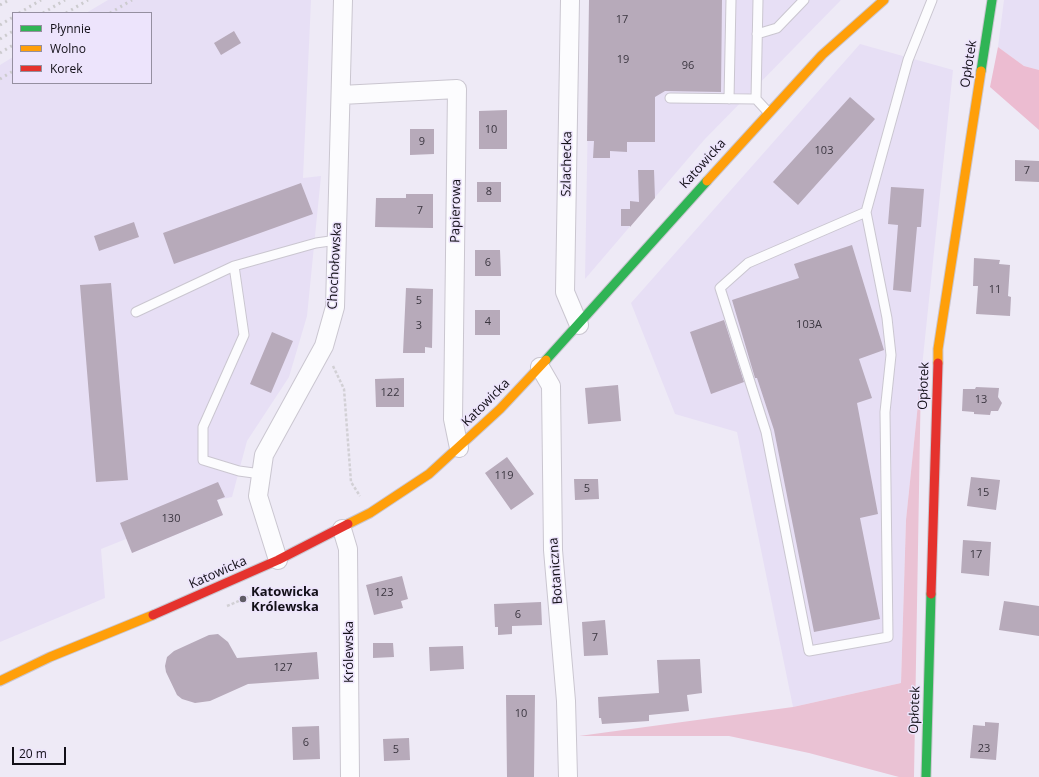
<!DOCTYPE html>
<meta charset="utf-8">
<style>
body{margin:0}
#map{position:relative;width:1039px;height:777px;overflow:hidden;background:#eeeaf6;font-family:"Open Sans",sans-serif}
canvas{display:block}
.legend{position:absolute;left:12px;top:12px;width:140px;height:72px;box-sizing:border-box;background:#ede4fc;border:1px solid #958fa0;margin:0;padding:5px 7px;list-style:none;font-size:12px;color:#120f17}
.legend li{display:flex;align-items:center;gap:8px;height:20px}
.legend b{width:20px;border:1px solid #958fa0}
.scale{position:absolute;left:12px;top:747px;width:54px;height:18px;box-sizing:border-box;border:2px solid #120f17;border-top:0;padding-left:5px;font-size:12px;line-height:14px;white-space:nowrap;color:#120f17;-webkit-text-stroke:3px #ede4fc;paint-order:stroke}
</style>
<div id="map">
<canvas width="1039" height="777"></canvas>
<ul class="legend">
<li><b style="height:5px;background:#30b455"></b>Płynnie</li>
<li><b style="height:5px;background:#ff9f0a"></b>Wolno</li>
<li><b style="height:5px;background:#e5322d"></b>Korek</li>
</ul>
<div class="scale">20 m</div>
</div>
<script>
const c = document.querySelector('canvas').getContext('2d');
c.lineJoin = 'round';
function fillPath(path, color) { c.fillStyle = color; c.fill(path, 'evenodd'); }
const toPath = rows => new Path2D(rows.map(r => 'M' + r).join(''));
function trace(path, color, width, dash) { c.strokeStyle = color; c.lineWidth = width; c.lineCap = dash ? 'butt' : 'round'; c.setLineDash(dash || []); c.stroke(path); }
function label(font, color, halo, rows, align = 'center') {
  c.font = font + ' "Open Sans",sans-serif'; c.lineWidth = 3; c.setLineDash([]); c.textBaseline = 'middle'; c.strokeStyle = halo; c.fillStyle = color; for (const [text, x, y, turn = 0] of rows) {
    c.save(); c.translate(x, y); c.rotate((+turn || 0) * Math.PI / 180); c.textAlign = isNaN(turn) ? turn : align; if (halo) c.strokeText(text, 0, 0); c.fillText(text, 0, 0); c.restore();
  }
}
fillPath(toPath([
 [108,0,311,0,303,178,321,176,307,316,289,377,247,441,232,497,217,500,223,515,132,553,126,539,101,549,105,598,0,642,0,65,13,57,13,83,151,83,151,13,86,13],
 [590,0,841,0,704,140,585,279],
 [1004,0,1039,0,1039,70,1024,66,998,47],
 [860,44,953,70,906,520,901,683,793,707,737,432,675,414,631,303]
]), '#e7dff5');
fillPath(toPath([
 [921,375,914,777,899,777,809,753,729,736,579,736,793,707,901,683,906,520]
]), '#eac2d4');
fillPath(toPath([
 [998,47,1024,66,1039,70,1039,130,990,87]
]), '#ecbcd1');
fillPath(toPath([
 [589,0,722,0,721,92,665,91,655,97,655,142,627,142,627,152,610,151,610,158,593,158,594,141,587,141],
 [234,31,241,43,221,55,214,43],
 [850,97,875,119,798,205,773,182],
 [507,110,507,149,479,149,479,111],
 [410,129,434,129,434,154,410,155],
 [1015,160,1039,161,1039,182,1015,181],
 [638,170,654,170,655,198,630,227,630,226,621,226,621,209,630,209,630,201,639,202],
 [477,182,501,182,501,202,477,202],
 [301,183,313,214,174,264,163,233],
 [891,187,924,189,921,227,917,227,911,292,893,290,898,225,888,224],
 [406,194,433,194,433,228,375,227,376,198,406,198],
 [134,222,139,237,99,251,94,236],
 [852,245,884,350,859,359,872,398,857,403,878,514,860,518,880,619,814,632,774,430,757,378,755,378,732,300,799,278,794,264],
 [475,250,500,250,501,276,475,276],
 [974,258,1000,260,999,264,1010,265,1008,296,1011,297,1010,316,976,314,978,286,973,286],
 [111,283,128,480,96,482,80,285],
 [406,288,433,289,432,348,425,347,425,353,403,353],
 [475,310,500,310,500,335,475,335],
 [724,320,744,382,711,394,690,332],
 [272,332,293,341,271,393,250,384],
 [404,378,404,407,376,407,375,379],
 [618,385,621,421,588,424,585,388],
 [976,387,999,388,998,397,1002,403,998,411,991,411,990,415,974,414,974,412,962,411,963,389,975,389],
 [507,457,534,494,511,510,485,473],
 [971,477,1000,480,996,510,967,506],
 [574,479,598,479,599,499,575,500],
 [218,482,225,497,217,500,223,515,132,553,120,523],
 [963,540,991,542,989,576,961,573],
 [402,576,408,599,401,601,403,608,374,615,366,585],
 [1004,601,1039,606,1039,636,999,630],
 [541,602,542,625,512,626,512,634,498,635,498,627,495,627,494,604],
 [605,620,608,655,584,656,582,622],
 [218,634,228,642,237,658,317,652,319,679,248,684,210,701,195,703,182,699,177,695,166,672,165,666,167,657,174,651,209,635],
 [373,643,393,643,394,657,373,658],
 [463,646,464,669,430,671,429,647],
 [700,659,702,693,687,695,689,711,649,715,649,721,602,724,601,718,599,718,598,697,659,693,657,660],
 [506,695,535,695,534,777,507,777],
 [985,722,999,723,996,760,970,758,973,725,985,726],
 [319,726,320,759,293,760,292,727],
 [409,738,410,760,384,761,383,739]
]), '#b7aaba');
const lane = toPath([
 [758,0,756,99,768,112],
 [757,34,777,28,804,0],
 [670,98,756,99],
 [729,99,731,0],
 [866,212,748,263,720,288,766,432,809,651,888,637,885,412,891,355,887,318,866,212,908,60,932,0],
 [136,312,234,266],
 [261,474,239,471,203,460,203,427,244,335,234,266,316,243,337,240]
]);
const street = toPath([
 [570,0,565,292,579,325],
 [341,95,457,89,453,419,459,448],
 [540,367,551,386,553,550,566,701,568,777],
 [342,529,348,549,350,777],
 [278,560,258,496,264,455,324,346,335,307,343,0]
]);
const fast = toPath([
 [981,71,992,0],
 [546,360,707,181],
 [926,777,931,594]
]);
const slow = toPath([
 [707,181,822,55,884,0],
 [938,363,938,349,981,71],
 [348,524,370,513,429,474,500,409,546,360],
 [0,681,50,657,153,615]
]);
const jam = toPath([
 [931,594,938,363],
 [153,615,278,560,348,524]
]);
trace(lane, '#cac6d0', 11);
trace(street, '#cac6d0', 20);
trace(fast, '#cac6d0', 11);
trace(slow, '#cac6d0', 11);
trace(jam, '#cac6d0', 11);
trace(toPath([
 [333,366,344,389,351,482,360,496],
 [227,606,265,590]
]), '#d2d0d5', 2.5, [3, 2]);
trace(lane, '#fcfcfe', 9);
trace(street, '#fcfcfe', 18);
trace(fast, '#30b455', 9);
trace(slow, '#ff9f0a', 9);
trace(jam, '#e5322d', 9);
trace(toPath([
 [0,5,9,0],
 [19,13,41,0],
 [43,13,65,0],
 [66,13,88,0],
 [110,13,132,0],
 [0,25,13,17],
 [0,39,13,31],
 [0,53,13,45],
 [0,79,13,71]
]), '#cccbce', 3, [2, 4]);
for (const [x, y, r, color] of [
 [243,599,4,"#5f5c65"]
]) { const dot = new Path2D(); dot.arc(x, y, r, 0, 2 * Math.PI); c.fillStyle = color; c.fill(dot); trace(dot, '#ede4fc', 1.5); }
label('11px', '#3b3640', null, [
 ["17",622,20],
 ["19",623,60],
 ["96",688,66],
 ["10",491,130],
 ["9",422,142],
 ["103",824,151],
 ["7",1027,171],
 ["8",489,192],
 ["7",420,211],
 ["6",488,263],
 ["11",995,290],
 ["5",419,301],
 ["4",488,322],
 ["103A",809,325],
 ["3",419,326],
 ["122",390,393],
 ["13",981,400],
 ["119",504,476],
 ["5",587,489],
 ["15",983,493],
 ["130",171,519],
 ["17",976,555],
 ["123",384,593],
 ["6",518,615],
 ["7",595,638],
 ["127",283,668],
 ["10",521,714],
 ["6",306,743],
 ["23",984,749],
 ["5",396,750]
]);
label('13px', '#120f17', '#ede4fc', [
 ["Opłotek",969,64,-81],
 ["Szlachecka",567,164,-89],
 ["Katowicka",703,164,-48],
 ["Papierowa",456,211,-89],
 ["Chochołowska",335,266,-87],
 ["Opłotek",924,386,-88],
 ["Katowicka",486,403,-45],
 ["Botaniczna",556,571,-94],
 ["Katowicka",218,573,-24],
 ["Królewska",349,652,-90],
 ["Opłotek",915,710,-88]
]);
label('bold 13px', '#120f17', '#ede4fc', [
 ["Katowicka",251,592],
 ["Królewska",251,607]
], 'left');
</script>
